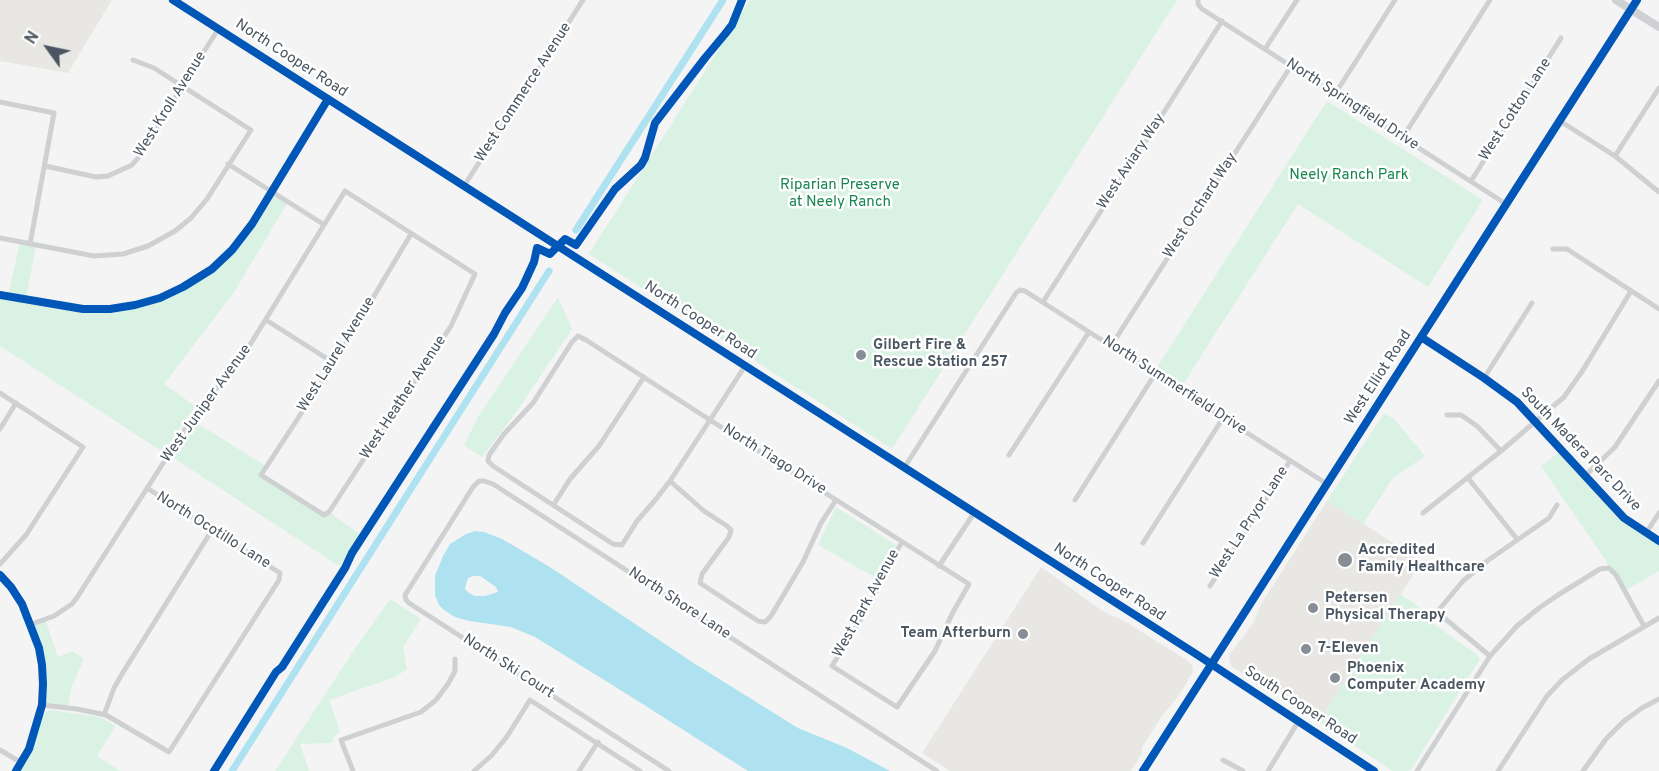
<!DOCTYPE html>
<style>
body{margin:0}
#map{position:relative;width:1659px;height:771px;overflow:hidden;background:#f4f4f4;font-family:Overpass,sans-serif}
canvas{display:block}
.north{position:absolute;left:18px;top:18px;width:60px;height:60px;-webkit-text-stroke:4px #fff;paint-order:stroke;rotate:303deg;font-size:16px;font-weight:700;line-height:24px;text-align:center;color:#4a5661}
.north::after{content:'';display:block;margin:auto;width:21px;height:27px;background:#4a5661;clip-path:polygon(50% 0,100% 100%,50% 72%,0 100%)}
</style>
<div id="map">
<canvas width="1659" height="771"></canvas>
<div class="north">N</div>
</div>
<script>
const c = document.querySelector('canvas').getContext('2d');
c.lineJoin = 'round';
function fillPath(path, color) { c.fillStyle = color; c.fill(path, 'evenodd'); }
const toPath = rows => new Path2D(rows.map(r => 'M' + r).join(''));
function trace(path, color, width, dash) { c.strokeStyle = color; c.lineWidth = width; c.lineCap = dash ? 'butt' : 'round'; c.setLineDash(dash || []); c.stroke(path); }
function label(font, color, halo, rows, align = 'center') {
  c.font = font + ' Overpass,sans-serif'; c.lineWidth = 5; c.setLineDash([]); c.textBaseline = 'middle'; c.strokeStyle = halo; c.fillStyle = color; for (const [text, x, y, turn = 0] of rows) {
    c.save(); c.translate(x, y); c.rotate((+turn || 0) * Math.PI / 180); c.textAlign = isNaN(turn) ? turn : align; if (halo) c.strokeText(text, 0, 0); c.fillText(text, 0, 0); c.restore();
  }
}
fillPath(toPath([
 [0,0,112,0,68,73,0,61],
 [1327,501,1422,561,1319,722,1301,707,1279,692,1261,685,1231,666,1229,658,1230,653,1246,633,1254,621,1261,604],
 [1041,567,1104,612,1126,622,1188,661,1192,665,1193,672,1177,698,1162,716,1142,747,1142,753,1131,771,950,771,922,753]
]), '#e8e7e3');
fillPath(toPath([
 [750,0,1177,0,892,449,589,254],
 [1327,101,1483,200,1428,287,1298,204,1182,386,1156,369],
 [271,191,288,202,234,292,164,384,195,406,163,452,0,346,0,295,8,296,20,242,36,245,26,299,83,309,110,309,160,298,211,270,232,250,252,224],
 [558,297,572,329,517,411,482,457,464,445,478,417],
 [1384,413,1394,419,1425,456,1392,479,1363,524,1327,501],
 [195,422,266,466,261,474,323,515,329,512,361,535,339,566,172,457],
 [1562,450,1624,518,1659,541,1659,571,1625,591,1609,568,1606,561,1541,466],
 [836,507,896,545,876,578,818,545],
 [1400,594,1428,613,1431,622,1476,654,1480,659,1410,771,1393,771,1319,722],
 [390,599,421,619,403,647,407,669,395,677,329,700,340,731,334,736,332,743,300,744,309,771,275,771,352,653],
 [45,619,58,657,72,651,84,659,72,686,68,708,42,705,39,648,29,625],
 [51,710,99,717,116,726,97,756,120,771,20,771,28,757,42,715,48,711]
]), '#d9f2e3');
fillPath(toPath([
 [475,531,484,532,502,539,550,567,692,662,798,728,847,748,890,771,748,771,630,696,535,637,511,627,469,621,455,617,444,610,439,605,435,595,435,576,443,556,450,544,466,534],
 [473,576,480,576,496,587,498,592,485,596,475,596,469,593,465,589,466,584,468,578]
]), '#aee2f0');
trace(toPath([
 [576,230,723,0],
 [232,771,549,271]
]), '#aee2f0', 7);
trace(toPath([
 [1198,0,1198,4,1202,9,1506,204],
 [1265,49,1297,0],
 [1335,94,1395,0],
 [0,102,54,113,30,244],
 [1560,121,1615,156,1659,192],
 [1403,137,1490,0],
 [1615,156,1659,88],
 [228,164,323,224],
 [45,166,96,177,108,176,132,165,143,152,182,86,219,28],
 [1471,181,1561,38],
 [464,186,583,0],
 [0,238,94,256,123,254,148,246,175,231,191,218,207,199,251,130,154,68,133,60],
 [1553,249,1567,249,1659,309],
 [0,295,83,309,110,309,135,305,160,298,183,287,212,269,232,250,252,224,328,99],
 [1043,302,1222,21],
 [266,320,334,363],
 [1111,346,1291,66],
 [745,366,710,420,670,481,656,499,637,521,622,545,613,544,493,466,488,461,489,455,504,434,533,403,572,342,578,336,586,340,710,420,969,584,952,614,935,651,897,707,832,666,873,599,884,572,902,542],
 [1484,378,1532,303],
 [0,393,83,447,26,535,0,564],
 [1447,415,1461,415,1477,426,1501,451],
 [0,429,16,403],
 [1009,455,1089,332],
 [904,468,1016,293,1020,290,1025,291,1327,484],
 [1585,476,1615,447,1659,381],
 [1468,478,1517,539],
 [670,481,704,511,727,526,731,530,729,537,702,574,700,583,758,621,765,622,771,616,803,562,821,523,836,500],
 [1075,500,1155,374],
 [554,504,570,479,599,446,644,377],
 [1423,513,1501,451,1564,397,1583,370,1631,291],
 [1646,533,1659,513],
 [1143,543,1223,418],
 [939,566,974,513],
 [0,575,11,587,22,604,39,648,42,665,43,684,42,705,29,749,16,771],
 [1210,586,1290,461],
 [29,625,54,616,72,604,78,596,185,429,248,348,345,191,475,274,451,326,329,512,324,515,261,475,334,363,411,234],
 [1490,656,1437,612,1463,581,1487,561,1549,518,1557,505],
 [42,705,77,709,106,715,169,752,279,580,280,573,147,488],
 [104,715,114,688,122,674,212,530],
 [0,750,22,763],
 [1223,760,1243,771],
 [353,771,341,740,421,712,436,700,448,684,455,671,455,659],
 [474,771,491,756,506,738,530,700,640,771],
 [579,771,598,742],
 [669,771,409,603,406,600,405,595,407,592,473,487,479,481,484,481,493,484,937,771],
 [1268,771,1298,722],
 [1417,771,1490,656,1517,626,1539,608,1558,595,1600,569,1609,568,1616,575,1644,626],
 [1498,771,1547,696,1562,680,1589,659,1659,618],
 [1583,771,1606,739,1624,721,1642,708,1659,699]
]), '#ced0d2', 5);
trace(toPath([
 [173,0,1196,654,1374,771],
 [1616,0,1659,27],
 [1421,337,1484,378,1517,402,1624,518,1659,541],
 [1143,771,1637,0]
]), '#ced0d4', 8);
trace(toPath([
 [173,0,1196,654,1374,771],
 [0,295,83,309,110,309,135,305,160,298,183,287,212,269,232,250,252,224,328,99],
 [1421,337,1484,378,1517,402,1624,518,1659,541],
 [0,575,11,587,22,604,39,648,42,665,43,684,42,705,29,749,16,771],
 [214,771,276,672,282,667,345,568,352,553,494,334,505,313,522,288,534,262,537,248,550,254,565,239,576,245,615,189,641,165,645,158,655,123,705,58,725,34,732,25,742,0],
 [1143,771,1637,0]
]), '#0057b8', 8);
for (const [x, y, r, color] of [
 [861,355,6,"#868d94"],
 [1345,560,8,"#868d94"],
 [1313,608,6,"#868d94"],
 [1023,634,6,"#868d94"],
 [1306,649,6,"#868d94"],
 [1335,678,6,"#868d94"]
]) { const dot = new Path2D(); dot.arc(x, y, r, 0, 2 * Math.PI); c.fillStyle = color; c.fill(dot); trace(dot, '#fff', 2); }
label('15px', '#4a5661', '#fff', [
 ["North Cooper Road",291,59,33],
 ["West Commerce Avenue",524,93,-57],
 ["West Kroll Avenue",171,105,-58],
 ["North Springfield Drive",1352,105,33],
 ["West Cotton Lane",1516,110,-57],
 ["West Aviary Way",1132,162,-57],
 ["West Orchard Way",1201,206,-57],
 ["North Cooper Road",700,321,33],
 ["West Laurel Avenue",337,355,-58],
 ["West Elliot Road",1379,378,-57],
 ["North Summerfield Drive",1174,386,33],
 ["West Heather Avenue",404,398,-57],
 ["West Juniper Avenue",207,404,-54],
 ["South Madera Parc Drive",1580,450,46],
 ["North Tiago Drive",774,460,32],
 ["West La Pryor Lane",1250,523,-57],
 ["North Ocotillo Lane",213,531,32],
 ["North Cooper Road",1109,583,33],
 ["North Shore Lane",679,604,33],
 ["West Park Avenue",867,604,-61],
 ["North Ski Court",508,667,33],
 ["South Cooper Road",1300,706,33]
]);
label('15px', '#17864f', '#fff', [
 ["Neely Ranch Park",1349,176],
 ["Riparian Preserve",840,186],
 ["at Neely Ranch",840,203]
]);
label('bold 15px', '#4a5661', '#fff', [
 ["Gilbert Fire &",873,346],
 ["Rescue Station 257",873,363],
 ["Accredited",1358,551],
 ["Family Healthcare",1358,568],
 ["Petersen",1325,599],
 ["Physical Therapy",1325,616],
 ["Team Afterburn",1011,634,"right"],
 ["7-Eleven",1318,649],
 ["Phoenix",1347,669],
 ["Computer Academy",1347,686]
], 'left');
</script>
